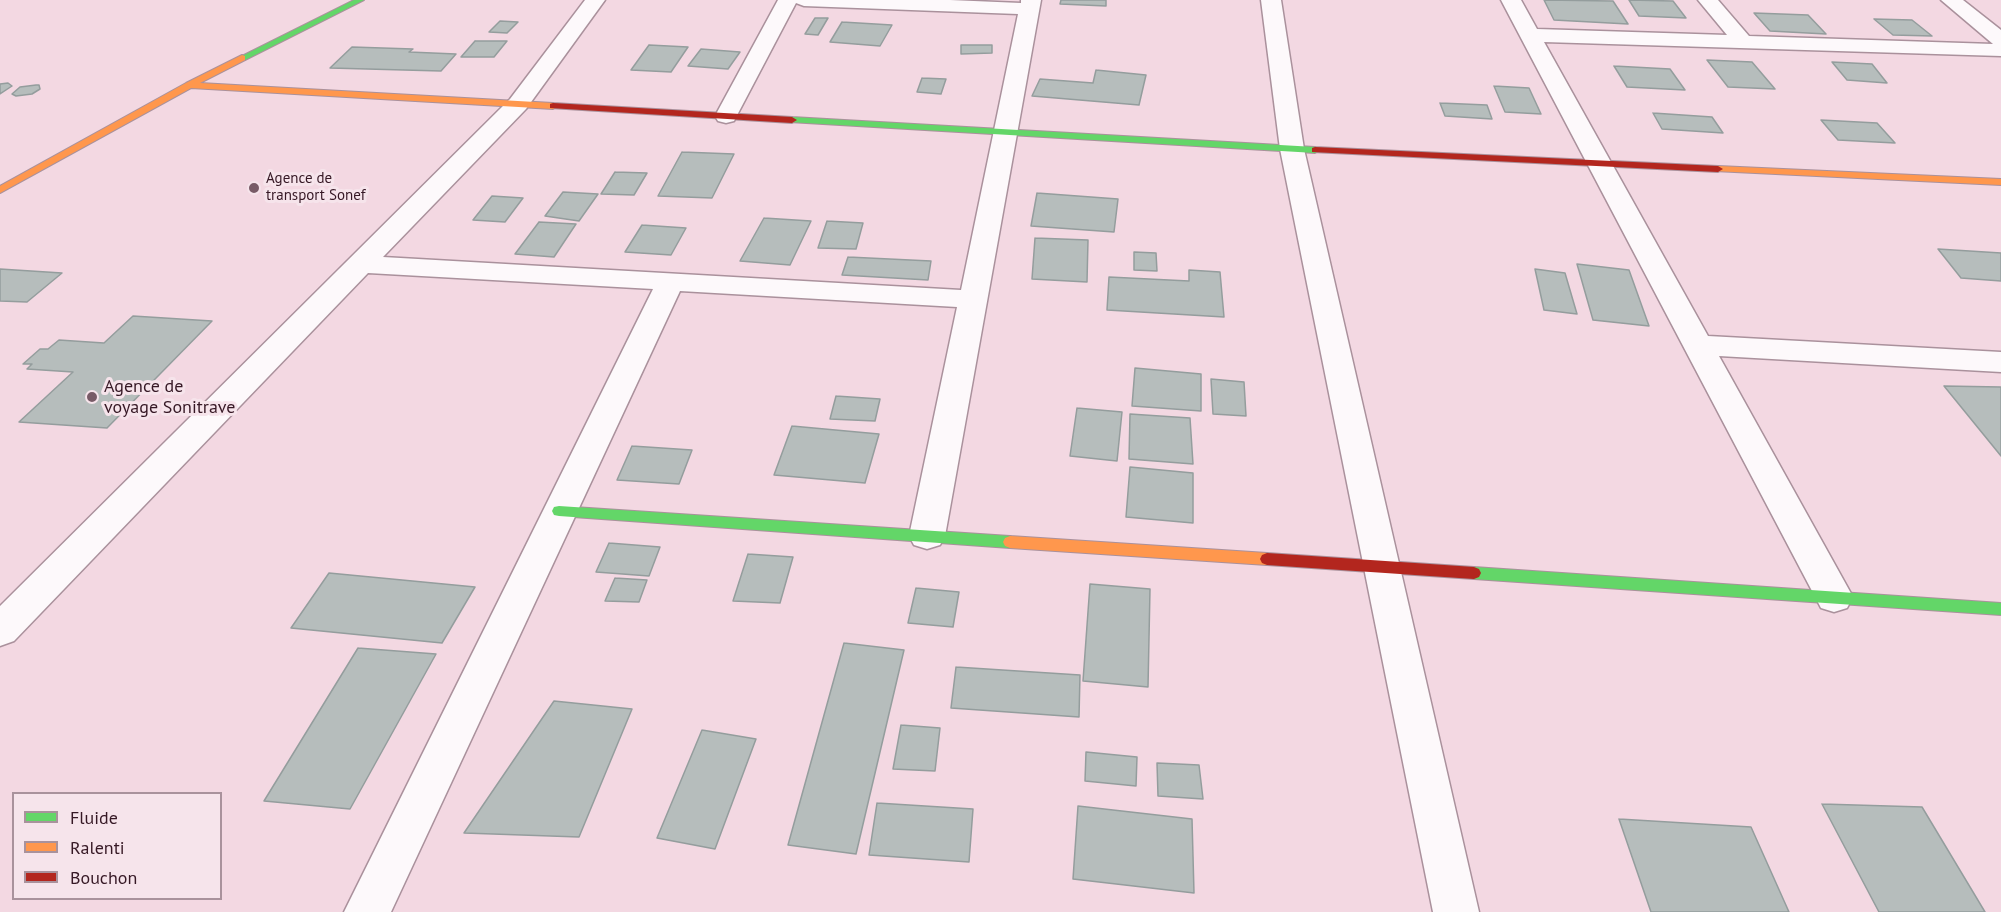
<!DOCTYPE html>
<style>
body{margin:0}
#map{position:relative;width:2001px;height:912px;overflow:hidden;background:#f3d8e2;font-family:"PT Sans",sans-serif}
canvas{display:block}
.legend{position:absolute;left:12px;top:792px;width:210px;height:108px;box-sizing:border-box;background:#f6e4eb;border:2px solid #a9929c;margin:0;padding:8px 10px;list-style:none;font-size:18px;color:#361825}
.legend li{display:flex;align-items:center;gap:12px;height:30px}
.legend b{width:30px;border:2px solid #a9929c}
</style>
<div id="map">
<canvas width="2001" height="912"></canvas>
<ul class="legend">
<li><b style="height:8px;background:#63d668"></b>Fluide</li>
<li><b style="height:8px;background:#ff974d"></b>Ralenti</li>
<li><b style="height:8px;background:#b3261e"></b>Bouchon</li>
</ul>
</div>
<script>
const c = document.querySelector('canvas').getContext('2d');
c.lineJoin = 'round';
function fillPath(path, color) { c.fillStyle = color; c.fill(path, 'evenodd'); }
const toPath = rows => new Path2D(rows.map(r => 'M' + r).join(''));
function trace(path, color, width, dash) { c.strokeStyle = color; c.lineWidth = width; c.lineCap = dash ? 'butt' : 'round'; c.setLineDash(dash || []); c.stroke(path); }
function label(font, color, halo, rows, align = 'center') {
  c.font = font + ' "PT Sans",sans-serif'; c.lineWidth = 6; c.setLineDash([]); c.textBaseline = 'middle'; c.strokeStyle = halo; c.fillStyle = color; for (const [text, x, y, turn = 0] of rows) {
    c.save(); c.translate(x, y); c.rotate((+turn || 0) * Math.PI / 180); c.textAlign = isNaN(turn) ? turn : align; if (halo) c.strokeText(text, 0, 0); c.fillText(text, 0, 0); c.restore();
  }
}
const building = toPath([
 [1061,0,1106,0,1106,6,1060,4,1061,0],
 [1544,0,1613,1,1628,24,1554,20,1544,0],
 [1629,0,1673,1,1686,18,1639,16,1629,0],
 [1754,13,1808,15,1826,34,1770,31,1754,13],
 [815,18,828,18,818,35,805,34,815,18],
 [1874,19,1912,20,1932,36,1893,35,1874,19],
 [500,21,518,22,507,33,489,32,500,21],
 [842,22,892,25,880,46,830,42,842,22],
 [475,41,507,41,494,57,461,57,475,41],
 [649,45,688,47,671,72,631,70,649,45],
 [961,45,992,45,992,53,961,54,961,45],
 [352,47,413,49,409,52,456,54,441,71,330,68,352,47],
 [701,49,740,52,728,69,688,66,701,49],
 [1707,60,1752,62,1775,89,1728,87,1707,60],
 [1832,62,1872,64,1887,83,1847,80,1832,62],
 [1614,66,1670,69,1685,90,1627,87,1614,66],
 [1096,70,1146,75,1139,105,1032,96,1040,79,1093,83,1096,70],
 [922,78,946,79,941,94,917,92,922,78],
 [0,84,8,83,12,86,0,94,0,84],
 [36,85,39,85,40,89,32,94,16,96,12,94,20,87,36,85],
 [1494,86,1529,88,1541,114,1505,112,1494,86],
 [1440,103,1487,105,1492,119,1445,116,1440,103],
 [1653,113,1712,117,1723,133,1662,129,1653,113],
 [1821,120,1877,123,1895,143,1838,140,1821,120],
 [682,152,734,154,712,198,658,196,682,152],
 [615,172,647,173,634,195,601,194,615,172],
 [563,192,598,194,579,221,545,216,563,192],
 [1037,193,1118,199,1114,232,1031,226,1037,193],
 [492,196,523,198,505,222,473,220,492,196],
 [764,218,811,221,790,265,740,261,764,218],
 [827,221,863,223,856,249,818,248,827,221],
 [539,222,576,224,554,257,515,254,539,222],
 [642,225,686,228,671,255,625,252,642,225],
 [1035,238,1088,240,1087,282,1032,279,1035,238],
 [1938,249,2001,253,2001,281,1961,278,1938,249],
 [1134,252,1156,253,1157,271,1134,270,1134,252],
 [848,257,931,261,928,280,842,275,848,257],
 [1577,264,1629,270,1649,326,1593,320,1577,264],
 [0,269,62,273,27,302,0,301,0,269],
 [1535,269,1565,273,1577,314,1544,310,1535,269],
 [1189,270,1220,272,1224,317,1107,310,1109,277,1189,281,1189,270],
 [133,316,212,321,107,428,19,422,73,372,27,369,32,364,23,364,40,349,48,349,59,340,104,343,133,316],
 [1135,368,1201,374,1201,411,1132,406,1135,368],
 [1211,379,1244,382,1246,416,1213,414,1211,379],
 [1944,386,2001,387,2001,456,1944,386],
 [836,396,880,399,875,421,830,419,836,396],
 [1077,408,1122,412,1117,461,1070,456,1077,408],
 [1130,414,1190,418,1193,464,1129,459,1130,414],
 [792,426,879,434,865,483,774,475,792,426],
 [632,446,692,450,679,484,617,480,632,446],
 [1130,467,1193,473,1193,523,1126,517,1130,467],
 [609,543,660,547,649,576,596,572,609,543],
 [748,554,793,557,780,603,733,601,748,554],
 [329,573,475,587,442,643,291,628,329,573],
 [615,578,647,580,639,602,605,601,615,578],
 [1090,584,1150,589,1148,687,1083,681,1090,584],
 [916,588,959,592,953,627,908,623,916,588],
 [844,643,904,650,856,854,788,845,844,643],
 [358,648,436,654,350,809,264,801,358,648],
 [956,667,1080,675,1079,717,951,708,956,667],
 [554,701,632,709,579,837,464,833,554,701],
 [901,725,940,728,935,771,893,769,901,725],
 [702,730,756,739,715,849,657,838,702,730],
 [1086,752,1137,757,1136,786,1085,781,1086,752],
 [1157,763,1199,765,1203,799,1158,796,1157,763],
 [877,803,973,809,969,862,869,855,877,803],
 [1822,804,1922,807,1985,912,1879,912,1822,804],
 [1078,806,1192,819,1194,893,1073,879,1078,806],
 [1619,819,1751,827,1789,912,1651,912,1619,819]
]);
fillPath(building, '#b6bdbc');
trace(building, '#949d9d', 1.5);
const street = toPath([
 [585,0,605,0,526,109,383,257,961,290,1018,14,804,6,796,3,734,121,726,123,718,121,715,116,778,0,950,0,1021,3,1021,0,1041,0,945,536,940,545,927,549,914,545,909,536,957,307,680,291,391,912,344,912,653,289,368,273,14,641,0,646,0,606,510,99,585,0],
 [1261,0,1281,0,1304,149,1479,912,1433,912,1280,149,1261,0],
 [1501,0,1521,0,1537,29,1727,35,1698,0,1718,0,1749,36,1993,44,1941,0,1963,0,2001,30,2001,56,1544,42,1708,336,2001,352,2001,372,1719,356,1853,597,1847,608,1834,612,1821,608,1501,0]
]);
const fast = toPath([
 [354,0,364,0,245,60,238,58,354,0],
 [792,117,1315,147,1320,150,1315,153,789,122,789,118,792,117],
 [559,506,1010,536,1015,538,1017,542,1015,546,1010,548,559,516,554,515,552,511,554,507,559,506],
 [1474,567,2001,603,2001,615,1474,579,1469,577,1467,573,1469,569,1474,567]
]);
const slow = toPath([
 [242,55,245,56,245,60,200,83,553,103,558,106,553,109,191,88,0,193,0,186,186,83,242,55],
 [1718,166,2001,179,2001,185,1714,171,1713,169,1718,166],
 [1010,536,1267,553,1272,555,1274,559,1272,563,1267,565,1010,548,1005,546,1003,542,1005,538,1010,536]
]);
const jam = toPath([
 [553,103,792,117,797,120,792,123,550,108,550,104,553,103],
 [1315,147,1718,166,1723,169,1718,172,1312,152,1312,148,1315,147],
 [1267,553,1474,567,1479,569,1481,573,1479,577,1474,579,1267,565,1262,563,1260,559,1262,555,1267,553]
]);
trace(street, '#aa919c', 3);
trace(fast, '#aa919c', 2);
trace(slow, '#aa919c', 2);
trace(jam, '#aa919c', 2);
fillPath(street, '#fdf9fb');
fillPath(fast, '#63d668');
fillPath(slow, '#ff974d');
fillPath(jam, '#b3261e');
for (const [x, y, r, color] of [
 [254,188,6,"#785b67"],
 [92,397,6,"#785b67"]
]) { const dot = new Path2D(); dot.arc(x, y, r, 0, 2 * Math.PI); c.fillStyle = color; c.fill(dot); trace(dot, '#f6e4eb', 2); }
label('15px', '#361825', '#f6e4eb', [
 ["Agence de",266,179],
 ["transport Sonef",266,196]
], 'left');
label('18px', '#361825', '#f6e4eb', [
 ["Agence de",104,387],
 ["voyage Sonitrave",104,408]
], 'left');
</script>
